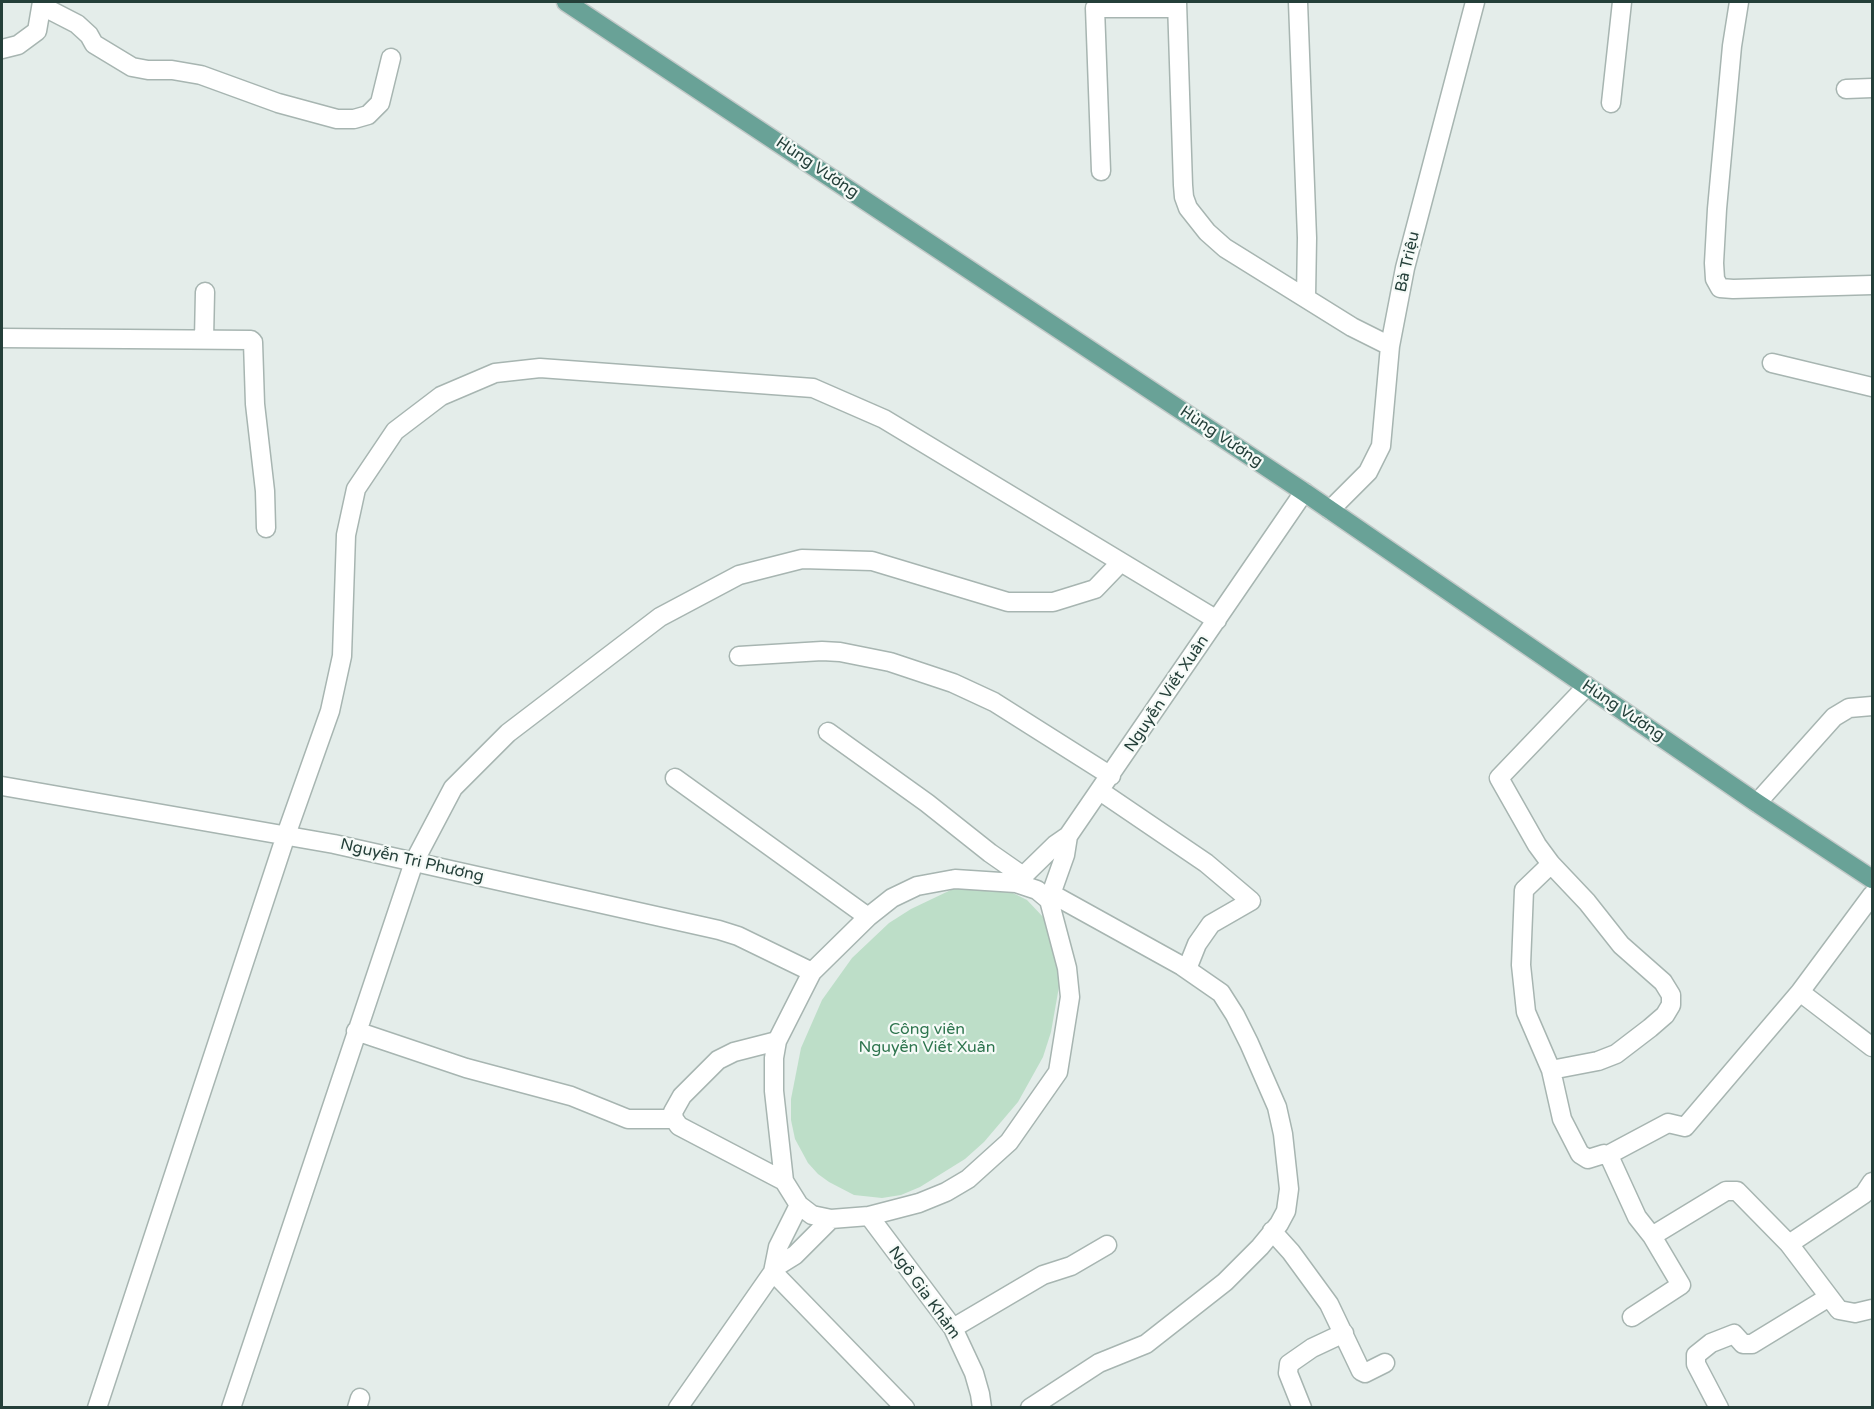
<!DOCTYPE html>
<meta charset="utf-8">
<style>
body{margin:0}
#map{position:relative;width:1874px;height:1409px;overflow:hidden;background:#e4edea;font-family:"Varela Round",sans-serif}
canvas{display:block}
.frame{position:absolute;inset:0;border:3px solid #243f39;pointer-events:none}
</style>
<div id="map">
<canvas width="1874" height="1409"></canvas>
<div class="frame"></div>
</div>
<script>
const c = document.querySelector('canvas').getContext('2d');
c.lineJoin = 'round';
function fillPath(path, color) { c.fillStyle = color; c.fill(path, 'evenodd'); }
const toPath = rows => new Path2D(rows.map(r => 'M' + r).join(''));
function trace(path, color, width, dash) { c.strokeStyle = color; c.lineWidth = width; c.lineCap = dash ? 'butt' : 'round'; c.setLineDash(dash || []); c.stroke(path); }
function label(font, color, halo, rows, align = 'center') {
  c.font = font + ' "Varela Round",sans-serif'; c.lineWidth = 4.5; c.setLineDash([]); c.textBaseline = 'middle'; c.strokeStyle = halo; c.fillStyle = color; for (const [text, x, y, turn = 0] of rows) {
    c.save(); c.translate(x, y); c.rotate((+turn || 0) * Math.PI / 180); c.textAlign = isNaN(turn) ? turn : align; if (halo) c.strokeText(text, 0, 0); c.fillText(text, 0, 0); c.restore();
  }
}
fillPath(toPath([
 [955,888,1005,889,1027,900,1045,919,1057,943,1060,981,1051,1032,1043,1057,1018,1102,984,1142,965,1159,920,1187,901,1195,882,1198,854,1195,829,1182,818,1174,808,1163,795,1139,791,1120,791,1099,801,1048,822,1000,852,958,889,923,911,909]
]), '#bddec8');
const minor = toPath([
 [1177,2,1183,185,1184,197,1188,208,1207,232,1225,248,1352,327,1390,346],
 [1298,2,1307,238,1306,297],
 [1739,2,1732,46,1717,209,1714,263,1715,279,1720,288,1733,289,1872,285],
 [42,6,77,24,89,35,94,44,132,67,148,70,172,70,201,75,278,103,337,119,354,119,368,115,380,103,391,58],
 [2,49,18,45,37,31,42,2],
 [1846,89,1872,88],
 [1611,103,1622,2],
 [1101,171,1095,8,1177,8],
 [2,338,251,340,253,342,255,404,265,491,266,528],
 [204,339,205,292],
 [1772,363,1872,387],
 [1330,510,1368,472,1381,446,1390,346,1405,268,1475,2],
 [739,656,822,651,840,652,890,662,953,683,994,702,1111,776],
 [828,732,927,803,990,853,1023,876],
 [675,778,868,917],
 [2,786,334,844,719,930,738,936,812,972],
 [1100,791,1206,863,1251,901,1211,924,1197,944,1187,969],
 [1757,803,1834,717,1849,708,1872,706],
 [1551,864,1524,890,1521,965,1526,1012,1551,1070,1562,1119,1580,1154,1588,1159,1604,1154,1610,1158,1637,1217,1652,1236,1681,1285,1632,1317],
 [955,879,1016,883,1037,890,1049,900,1067,968,1070,997,1058,1072,1009,1142,968,1179,946,1192,919,1203,869,1216,831,1219,812,1215,799,1205,784,1181,774,1091,774,1058,777,1041,812,972,868,917,892,898,917,886,955,879],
 [1016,883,1055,845,1068,836,1304,492],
 [1049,900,1065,855,1068,836],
 [1800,992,1872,1047],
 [356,1031,466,1068,571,1096,628,1119,674,1119],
 [777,1041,734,1052,718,1060,682,1096,673,1112,674,1119,679,1126,784,1181],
 [1551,1070,1598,1061,1616,1054,1650,1028,1665,1015,1671,1005,1671,995,1663,982,1621,945,1587,902,1551,864,1537,845,1499,778,1587,686],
 [1608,1155,1668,1123,1685,1127,1800,992,1872,895],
 [869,1216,953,1328,974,1373,980,1394,982,1408],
 [1272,1231,1291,1252,1329,1304,1361,1371,1365,1373,1385,1363],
 [1652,1236,1726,1191,1737,1191,1789,1244,1839,1310,1855,1313,1872,1309],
 [1789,1244,1864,1194,1872,1182],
 [774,1268,795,1255,831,1219],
 [773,1272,905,1408],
 [953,1328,1043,1275,1071,1266,1107,1245],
 [97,1408,286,835,330,711,342,656,346,535,356,489,395,431,441,396,495,373,540,368,813,388,884,419,1217,620],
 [231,1408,414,862,453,788,508,733,660,617,739,575,802,559,872,561,1008,602,1053,602,1095,589,1121,562],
 [357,1408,360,1398],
 [678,1408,773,1272,778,1247,799,1205],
 [1030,1408,1099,1363,1146,1344,1225,1282,1260,1247,1279,1224,1286,1211,1289,1189,1283,1134,1277,1107,1249,1043,1235,1015,1221,993,1182,966,1052,894],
 [1302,1408,1288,1373,1289,1364,1312,1348,1344,1333],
 [1719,1408,1696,1364,1696,1355,1711,1343,1734,1334,1743,1344,1752,1344,1829,1297]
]);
const major = toPath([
 [566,2,1304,492,1757,803,1872,879]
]);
trace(minor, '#a7b5b1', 21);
trace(major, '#c2c9c8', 21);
trace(minor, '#fff', 18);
trace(major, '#69a297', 18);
label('16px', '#243f39', '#f5faf7', [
 ["Hùng Vương",817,168,34],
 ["Bà Triệu",1408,262,-77],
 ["Hùng Vương",1221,437,34],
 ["Nguyễn Viết Xuân",1167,694,-56],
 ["Hùng Vương",1623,711,34],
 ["Nguyễn Tri Phương",412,861,13],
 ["Ngô Gia Khảm",924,1293,54]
]);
label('16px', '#2e754e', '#f5faf7', [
 ["Công viên",927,1030],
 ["Nguyễn Viết Xuân",927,1048]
]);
</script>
